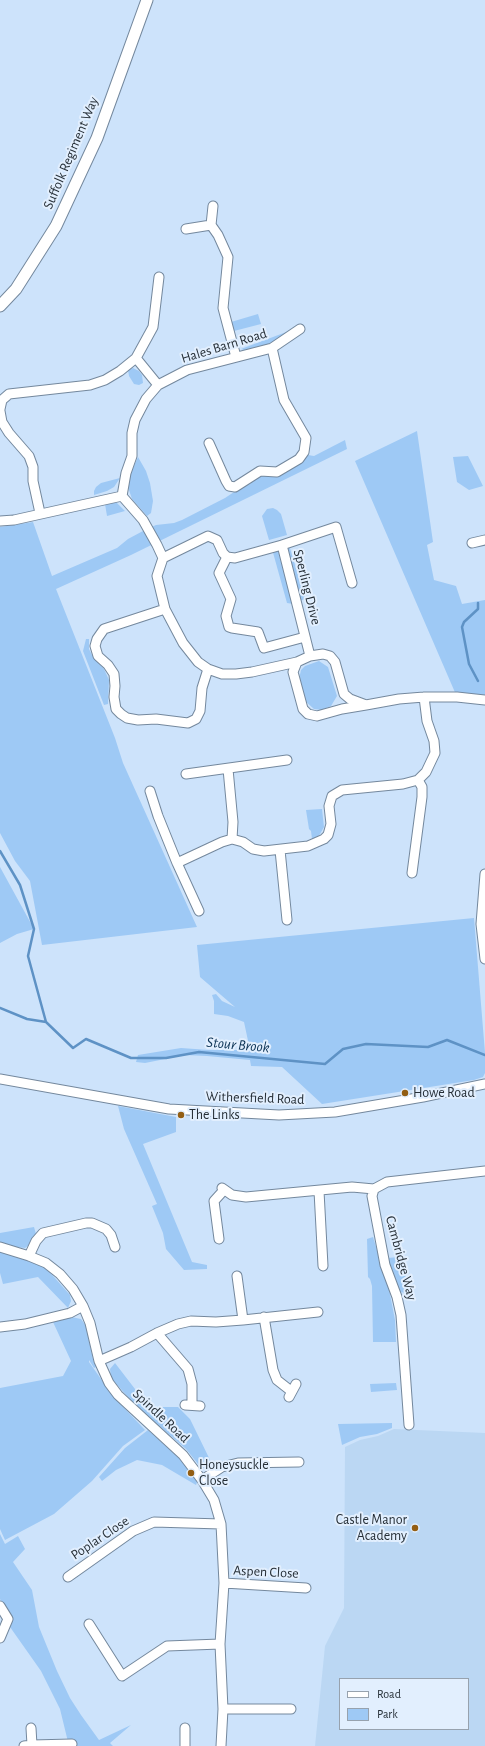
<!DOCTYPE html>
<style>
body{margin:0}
#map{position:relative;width:485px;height:1746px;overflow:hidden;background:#cde3fb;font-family:"Alegreya Sans",sans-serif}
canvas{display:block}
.legend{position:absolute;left:339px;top:1678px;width:130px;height:52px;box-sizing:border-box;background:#e2effe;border:1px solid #97a2ae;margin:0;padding:5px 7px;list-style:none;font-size:12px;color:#262f37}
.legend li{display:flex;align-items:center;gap:8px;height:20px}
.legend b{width:20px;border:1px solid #97a2ae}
</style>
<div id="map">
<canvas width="485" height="1746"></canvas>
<ul class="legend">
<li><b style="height:5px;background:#fff"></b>Road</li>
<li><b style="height:11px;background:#9ec9f5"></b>Park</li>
</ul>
</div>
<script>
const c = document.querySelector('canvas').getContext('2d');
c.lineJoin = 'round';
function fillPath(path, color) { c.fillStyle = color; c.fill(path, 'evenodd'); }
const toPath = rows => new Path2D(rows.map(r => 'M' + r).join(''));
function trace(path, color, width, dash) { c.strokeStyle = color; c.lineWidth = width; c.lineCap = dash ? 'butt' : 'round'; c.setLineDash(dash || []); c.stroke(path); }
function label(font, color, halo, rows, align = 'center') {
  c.font = font + ' "Alegreya Sans",sans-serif'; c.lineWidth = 4; c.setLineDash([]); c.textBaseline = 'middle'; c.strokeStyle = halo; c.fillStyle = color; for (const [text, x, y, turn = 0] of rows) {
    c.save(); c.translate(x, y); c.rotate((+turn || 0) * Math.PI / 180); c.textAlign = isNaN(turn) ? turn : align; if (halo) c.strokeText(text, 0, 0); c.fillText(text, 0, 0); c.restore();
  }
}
fillPath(toPath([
 [394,1429,485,1433,485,1746,315,1746,325,1646,344,1608,345,1447,360,1440,378,1436],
 [340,1679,468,1679,468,1729,340,1729]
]), '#bbd7f3');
fillPath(toPath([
 [258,314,261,324,234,331,231,322],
 [297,328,268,344,244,350,241,349],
 [133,368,139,371,142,375,143,383,139,385,134,384,129,376,128,370],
 [417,431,433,542,427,545,434,580,456,586,462,604,485,600,485,700,457,697,355,461],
 [345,440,347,449,131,555,56,589,115,738,123,763,197,927,42,945,30,881,15,861,0,833,0,527,33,522,52,576,117,548,128,539,143,531,156,525,174,523,182,520,225,498,240,488,250,484,261,475,292,468,308,455,314,456],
 [468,456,483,486,469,490,457,482,453,457],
 [138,457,146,471,150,483,153,501,151,513,147,516,132,499,127,484,129,477],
 [120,478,114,487,107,491,94,495,94,491,96,487,101,483],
 [116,502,125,511,107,516,105,504],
 [273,508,277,510,281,514,287,535,269,540,262,516,267,509],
 [289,545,304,595,305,599,300,601,286,549],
 [277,547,293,604,287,603,272,549],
 [86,639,89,639,89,649,93,657,104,669,109,680,108,704,104,705,83,651],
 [319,661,328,667,337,696,331,706,322,710,314,709,304,700,299,679,301,670,305,666],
 [322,809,324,827,320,834,317,838,312,839,311,831,309,829,306,810],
 [0,867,34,929,17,934,0,943],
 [474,918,485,1053,485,1073,483,1077,474,1080,322,1104,282,1067,251,1066,250,1060,207,1056,185,1055,145,1063,136,1062,138,1055,181,1048,209,1050,250,1050,244,1022,228,1016,214,1014,214,1001,212,995,216,994,222,1001,235,1007,200,977,197,945],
 [118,1106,176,1117,176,1132,143,1144,192,1262,207,1265,207,1269,184,1270,166,1249,163,1233,152,1206,157,1204,124,1129],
 [34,1227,36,1234,29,1245,25,1248,0,1245,0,1233],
 [373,1237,389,1289,395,1320,396,1342,373,1342,372,1286,370,1279,368,1277,367,1239],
 [0,1251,24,1256,46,1268,70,1295,71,1301,68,1308,38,1277,3,1284,0,1273],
 [400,1257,405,1265,407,1293,400,1292,387,1258],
 [70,1316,72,1319,71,1317,81,1319,86,1326,93,1359,96,1367,94,1368,89,1360,89,1362,113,1396,145,1430,123,1446,92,1481,54,1514,5,1540,0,1529,0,1388,63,1376,71,1361,53,1322],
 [115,1363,145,1402,156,1407,178,1407,190,1419,212,1464,202,1469,186,1449,136,1406,111,1378,110,1369],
 [396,1383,397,1390,371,1392,370,1384],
 [392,1423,392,1428,377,1434,360,1437,342,1445,338,1424],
 [148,1430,182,1461,198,1480,196,1485,162,1465,137,1460,116,1470,102,1481,99,1477,125,1448],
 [0,1534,5,1544,18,1536,25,1549,13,1562,32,1590,39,1627,57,1671,70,1698,81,1715,99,1740,131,1725,110,1743,113,1746,69,1746,60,1709,41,1671,10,1627,9,1615,0,1599]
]), '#9ec9f5');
trace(toPath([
 [478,603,478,609,464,622,462,627,469,664,478,681],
 [0,851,20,885,34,929,28,956,46,1022],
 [0,1008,27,1019,46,1022,73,1048,86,1039,131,1058,166,1058,199,1052,325,1064,343,1049,366,1044,428,1047,447,1040,485,1055]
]), '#5e92c5', 2.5);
const minor = toPath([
 [211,225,213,206],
 [186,229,211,225,218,235,228,257,223,308,236,357],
 [136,358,153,327,159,277],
 [0,409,2,400,9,394,90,385,105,380,120,371,136,358,158,385],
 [0,411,2,422,9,433,29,456,33,467,33,481,40,513],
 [209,443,226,481,229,486,235,487,260,471,277,472,299,459,304,452,306,438,284,400,272,348],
 [122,496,143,520,157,545,163,558,157,576,165,609,183,643,198,662,208,669,222,674,236,674,252,672,297,662],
 [0,521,14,520,122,496,126,473,132,456,132,433,135,420,146,399,158,385,187,370,272,348,300,329],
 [472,543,485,540],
 [282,545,336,527,352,583],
 [227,557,219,573,231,599,226,616,229,627,232,628,258,632,264,648,305,637],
 [163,558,208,536,217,540,223,553,227,557,235,558,282,545,310,656],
 [165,609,104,629,97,639,95,646,98,656,108,665,114,674,115,686,114,697,116,709,121,714,127,718,138,720,156,719,188,723,196,719,200,711,202,688,208,669],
 [366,705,350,699,344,694,335,662,330,656,323,654,310,656,297,662,293,672,303,709,308,714,317,716,342,709,366,705,399,699,424,697,457,697,485,700],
 [228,769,233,822,232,839],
 [186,774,287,760],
 [150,791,158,816,177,863,199,911],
 [280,850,287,920],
 [177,863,222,842,232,839,243,842,253,849,264,851,308,846,324,839,328,835,331,824,329,806,332,796,342,790,403,784,418,780,426,772,435,753,434,741,427,721,424,697],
 [412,873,422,797,422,787,418,780],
 [485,874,481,924,485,959],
 [0,1079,169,1109,279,1115,335,1112,423,1097,485,1084],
 [222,1188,232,1195,246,1197,352,1187,374,1189],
 [319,1191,323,1266],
 [219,1239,214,1201,224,1190],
 [0,1247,29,1256,46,1263,60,1274,73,1289,83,1306,90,1323,99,1361,109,1383,118,1395,183,1455,202,1480,214,1500,221,1524,224,1583,220,1644,223,1709,221,1746],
 [29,1256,36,1241,43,1233,86,1223,92,1223,106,1229,111,1235,115,1247],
 [237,1276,243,1320],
 [264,1317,273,1370,277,1380,291,1391],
 [0,1327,25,1324,70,1313,83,1306],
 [157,1333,188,1369,192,1384,192,1404],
 [99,1361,131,1347,157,1333,178,1324,191,1321,216,1322,243,1320,318,1312],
 [289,1397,296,1384],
 [185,1405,200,1406],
 [409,1425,401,1315,397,1297,385,1265,372,1196,374,1189,387,1182,485,1171],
 [202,1480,222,1467,238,1463,299,1462],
 [68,1577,133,1531,154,1522,221,1524],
 [224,1583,306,1588],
 [0,1606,8,1619,0,1638],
 [89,1624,122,1676,167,1646,220,1644],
 [223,1709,291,1709],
 [32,1745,72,1744],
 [24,1746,32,1745,31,1728],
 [185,1746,185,1728]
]);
const major = toPath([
 [0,306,16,289,56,226,97,138,147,0]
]);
trace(minor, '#74889d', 11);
trace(major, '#74889d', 13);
trace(minor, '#fff', 9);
trace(major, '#fff', 11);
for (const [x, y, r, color] of [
 [405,1093,4,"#935e13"],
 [181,1115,4,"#935e13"],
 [191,1473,4,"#935e13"],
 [415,1528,4,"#935e13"]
]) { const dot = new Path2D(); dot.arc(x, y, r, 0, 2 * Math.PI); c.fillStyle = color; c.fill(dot); trace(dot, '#e2effe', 1.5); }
label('14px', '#262f37', '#e2effe', [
 ["Suffolk Regiment Way",71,153,-67],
 ["Hales Barn Road",224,346,-17],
 ["Sperling Drive",307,587,76],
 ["Withersfield Road",255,1098,2],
 ["Cambridge Way",401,1258,75],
 ["Spindle Road",161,1416,43],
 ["Poplar Close",100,1538,-34],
 ["Aspen Close",266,1572,3]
]);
label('14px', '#262f37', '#e2effe', [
 ["Howe Road",413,1093],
 ["The Links",189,1115],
 ["Honeysuckle",199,1465],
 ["Close",199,1481],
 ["Castle Manor",407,1520,"right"],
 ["Academy",407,1536,"right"]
], 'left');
label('italic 15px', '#0d3456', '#e2effe', [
 ["Stour Brook",238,1045,5]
]);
</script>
